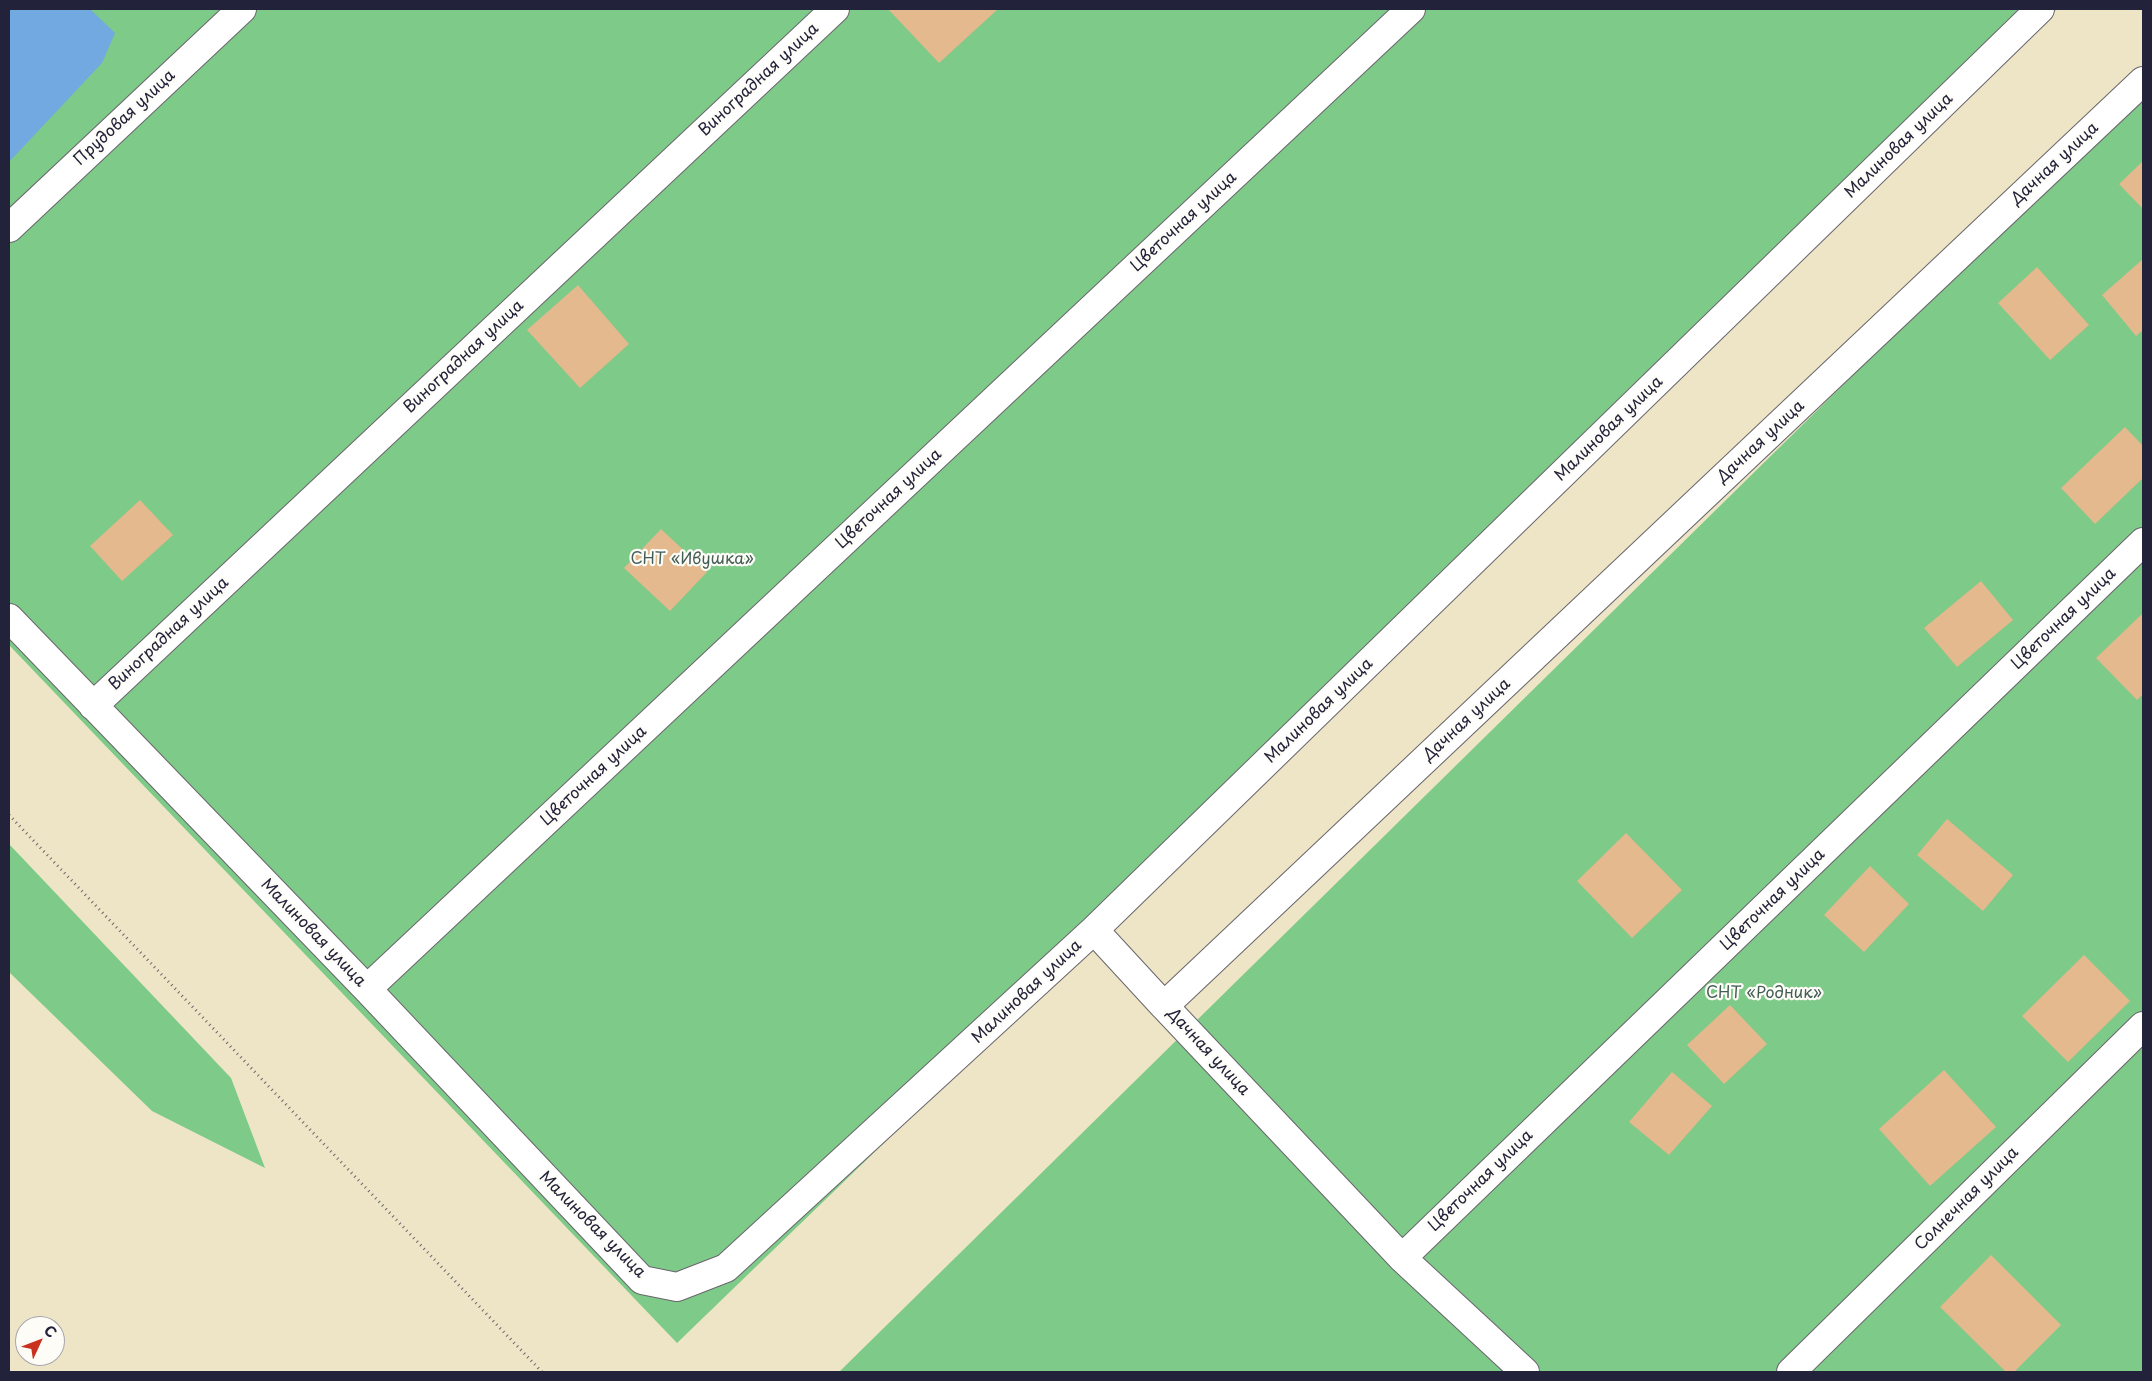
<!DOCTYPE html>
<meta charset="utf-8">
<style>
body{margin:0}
#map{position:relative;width:2152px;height:1381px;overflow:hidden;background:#ede5c6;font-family:"Playpen Sans",sans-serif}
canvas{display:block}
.frame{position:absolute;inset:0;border:10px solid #22223b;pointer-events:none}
.north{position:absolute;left:15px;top:1316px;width:50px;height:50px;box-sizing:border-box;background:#fdfcf7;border:1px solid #a5a5ac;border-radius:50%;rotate:47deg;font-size:14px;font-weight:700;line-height:20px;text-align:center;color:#22223b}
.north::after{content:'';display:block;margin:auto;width:18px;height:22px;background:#c8321e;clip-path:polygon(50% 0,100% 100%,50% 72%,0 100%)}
</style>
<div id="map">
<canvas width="2152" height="1381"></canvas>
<div class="frame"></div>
<div class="north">С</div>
</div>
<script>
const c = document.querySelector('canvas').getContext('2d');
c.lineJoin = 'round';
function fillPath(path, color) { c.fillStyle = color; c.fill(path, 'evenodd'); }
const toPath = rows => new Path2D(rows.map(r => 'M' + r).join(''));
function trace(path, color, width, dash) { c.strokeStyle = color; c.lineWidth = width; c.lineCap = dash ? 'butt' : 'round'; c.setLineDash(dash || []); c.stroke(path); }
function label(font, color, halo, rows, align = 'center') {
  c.font = font + ' "Playpen Sans",sans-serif'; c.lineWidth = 4.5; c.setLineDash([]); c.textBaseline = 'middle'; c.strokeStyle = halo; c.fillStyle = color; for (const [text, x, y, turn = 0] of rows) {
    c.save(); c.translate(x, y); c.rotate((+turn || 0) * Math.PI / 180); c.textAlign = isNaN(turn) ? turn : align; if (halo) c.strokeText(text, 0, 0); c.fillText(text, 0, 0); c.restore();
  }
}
fillPath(toPath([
 [9,9,2057,9,677,1343,9,645],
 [2143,90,2143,1372,839,1372],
 [9,844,231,1078,265,1168,152,1111,9,972]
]), '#7eca88');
fillPath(toPath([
 [9,9,90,9,115,33,102,63,9,162]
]), '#72a9e0');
fillPath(toPath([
 [888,9,998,9,939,63],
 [2143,161,2143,209,2119,184],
 [2143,259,2143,330,2136,336,2102,295],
 [2037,267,2089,325,2050,360,1998,303],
 [578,285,629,344,580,388,527,330],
 [2125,427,2143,446,2143,478,2095,524,2061,488],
 [140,500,173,535,122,581,90,546],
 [661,529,707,572,670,611,624,568],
 [1981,581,2013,620,1957,667,1924,628],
 [2142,614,2143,694,2137,700,2096,658],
 [1947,819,2013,875,1983,911,1917,855],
 [1626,833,1682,890,1632,938,1577,881],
 [1870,866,1909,904,1864,952,1824,915],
 [2084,955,2130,1001,2068,1062,2022,1016],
 [1730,1005,1767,1044,1724,1084,1687,1045],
 [1944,1070,1996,1127,1930,1186,1879,1129],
 [1672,1072,1712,1106,1669,1155,1629,1122],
 [1991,1255,2061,1325,2014,1372,2006,1372,1940,1307]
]), '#e3b98d');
const minor = toPath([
 [9,228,242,9],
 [9,618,367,989,642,1280,677,1287,726,1268,1094,930,2040,9],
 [93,706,835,9],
 [1094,930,1164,1006],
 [367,989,1411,9],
 [1402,1258,2143,542],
 [1525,1372,1402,1258,1164,1006,2143,81],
 [1791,1372,2143,1026]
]);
trace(minor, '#69666c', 30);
trace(toPath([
 [9,815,542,1372]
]), '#69666c', 3, [1, 4]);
trace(minor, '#fff', 28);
label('16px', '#22223b', '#fdfcf7', [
 ["Виноградная улица",759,80,-43],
 ["Прудовая улица",125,118,-43],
 ["Малиновая улица",1899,146,-44],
 ["Дачная улица",2055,164,-43],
 ["Цветочная улица",1184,222,-43],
 ["Виноградная улица",464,357,-43],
 ["Малиновая улица",1609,429,-44],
 ["Дачная улица",1761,442,-43],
 ["Цветочная улица",889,499,-43],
 ["Цветочная улица",2064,619,-44],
 ["Виноградная улица",169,634,-43],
 ["Малиновая улица",1319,711,-44],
 ["Дачная улица",1467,720,-43],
 ["Цветочная улица",594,776,-43],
 ["Цветочная улица",1773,900,-44],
 ["Малиновая улица",313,933,46],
 ["Малиновая улица",1027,992,-43],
 ["Дачная улица",1208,1052,47],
 ["Цветочная улица",1481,1181,-44],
 ["Солнечная улица",1967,1199,-45],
 ["Малиновая улица",592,1225,45]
]);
label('16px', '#425d56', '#fdfcf7', [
 ["СНТ «Ивушка»",692,560],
 ["СНТ «Родник»",1764,994]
]);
</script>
